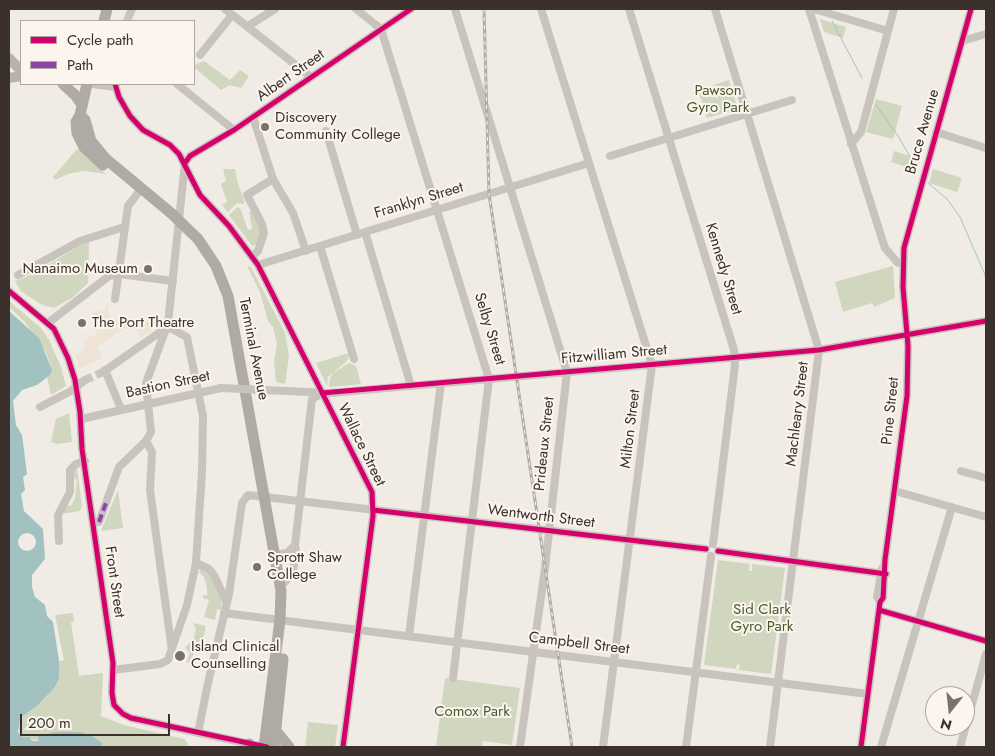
<!DOCTYPE html>
<style>
body{margin:0}
#map{position:relative;width:995px;height:756px;overflow:hidden;background:#f0ebe5;font-family:Jost,sans-serif}
canvas{display:block}
.frame{position:absolute;inset:0;border:10px solid #3b302b;pointer-events:none}
.legend{position:absolute;left:20px;top:20px;width:175px;height:65px;box-sizing:border-box;background:#fbf5ee;border:1px solid #aea6a0;margin:0;padding:6px 9px;list-style:none;font-size:15px;color:#3b302b}
.legend li{display:flex;align-items:center;gap:10px;height:25px}
.legend b{width:25px;border:1px solid #aea6a0}
.north{position:absolute;left:925px;top:686px;width:50px;height:50px;box-sizing:border-box;background:#fbf5ee;border:1px solid #aea6a0;border-radius:50%;rotate:196deg;font-size:14px;font-weight:700;line-height:20px;text-align:center;color:#3b302b}
.north::after{content:'';display:block;margin:auto;width:18px;height:22px;background:#7a716c;clip-path:polygon(50% 0,100% 100%,50% 72%,0 100%)}
.scale{position:absolute;left:20px;top:714px;width:150px;height:22px;box-sizing:border-box;border:2px solid #3b302b;border-top:0;padding-left:6px;font-size:15px;line-height:18px;white-space:nowrap;color:#3b302b;-webkit-text-stroke:4px #fbf5ee;paint-order:stroke}
</style>
<div id="map">
<canvas width="995" height="756"></canvas>
<div class="frame"></div>
<ul class="legend">
<li><b style="height:6px;background:#d6006c"></b>Cycle path</li>
<li><b style="height:6px;background:#8e44ad"></b>Path</li>
</ul>
<div class="north">N</div>
<div class="scale">200 m</div>
</div>
<script>
const c = document.querySelector('canvas').getContext('2d');
c.lineJoin = 'round';
function fillPath(path, color) { c.fillStyle = color; c.fill(path, 'evenodd'); }
const toPath = rows => new Path2D(rows.map(r => 'M' + r).join(''));
function trace(path, color, width, dash) { c.strokeStyle = color; c.lineWidth = width; c.lineCap = dash ? 'butt' : 'round'; c.setLineDash(dash || []); c.stroke(path); }
function label(font, color, halo, rows, align = 'center') {
  c.font = font + ' Jost,sans-serif'; c.lineWidth = 4; c.setLineDash([]); c.textBaseline = 'middle'; c.strokeStyle = halo; c.fillStyle = color; for (const [text, x, y, turn = 0] of rows) {
    c.save(); c.translate(x, y); c.rotate((+turn || 0) * Math.PI / 180); c.textAlign = isNaN(turn) ? turn : align; if (halo) c.strokeText(text, 0, 0); c.fillText(text, 0, 0); c.restore();
  }
}
fillPath(toPath([
 [820,19,846,27,843,38,824,32],
 [204,61,230,80,240,70,249,76,241,88,230,85,221,90,196,69,194,71,194,65],
 [729,80,738,109,707,118,698,90],
 [876,99,902,106,893,139,866,132],
 [77,149,81,150,106,174,83,171,68,174,55,180,53,177],
 [894,151,920,159,917,170,891,162],
 [223,169,235,169,237,180,244,201,244,204,237,203,228,212,222,205,227,202,221,184,226,181],
 [933,169,962,178,957,192,929,183],
 [238,207,241,210,248,230,252,229,249,212,252,210,259,221,262,234,257,245,252,246,229,215],
 [89,242,88,283,72,298,54,308,42,305,21,291,15,281,35,273,79,246],
 [247,266,251,267,285,333,289,356,285,384,276,382,274,361,277,344,273,327,268,321,260,292],
 [893,266,895,298,874,307,872,303,843,312,835,282],
 [9,301,41,328,49,340,61,367,66,386,51,395,47,376,51,367,46,352,25,322,9,307],
 [349,353,348,360,328,377,327,386,316,363],
 [349,363,356,366,361,384,329,387,330,378,333,373],
 [69,413,72,442,57,444,51,442,56,419],
 [77,468,82,506,80,511,61,514,67,505,71,506,75,498,77,480,73,478,73,471],
 [118,490,123,528,101,531],
 [718,560,750,564,749,571,752,571,752,564,785,568,771,674,739,670,740,665,737,664,736,669,704,665],
 [202,568,214,579,222,596,221,610,217,609,215,620,204,617,209,600,203,598,203,595,207,595,207,588,204,577,199,572],
 [73,613,74,622,71,622,79,676,103,673,101,716,124,725,184,739,187,742,189,747,40,747,39,741,21,737,18,727,20,718,36,707,55,687,59,678,58,662,64,660,55,615],
 [193,623,206,626,202,644,194,651,191,664,186,662,190,653,185,648,194,638,196,629],
 [445,678,520,688,512,745,483,741,482,747,436,747],
 [308,722,338,725,335,747,305,747]
]), '#d1d6bf');
fillPath(toPath([
 [107,303,109,304,108,313,111,318,125,321,133,317,146,322,153,317,160,316,159,321,151,327,152,331,141,337,136,330,128,328,117,332,97,348,103,358,80,368,76,356,84,348,84,340,87,340,88,336,96,337,99,318,91,315,92,313,105,310]
]), '#eee3d5');
fillPath(toPath([
 [9,311,39,338,52,370,50,375,37,385,22,390,13,401,16,425,22,435,27,474,23,477,25,490,21,494,24,511,43,529,45,559,32,575,32,587,35,597,45,605,47,616,53,622,59,661,59,678,55,687,36,707,20,718,18,732,22,737,30,737,31,740,34,741,39,741,38,736,55,732,81,732,94,737,102,743,102,747,9,747]
]), '#a1c2c1');
fillPath(toPath([
 '18 542a9 9 0 1 1 18 0a9 9 0 1 1-18 0Z'
]), '#f0ebe5');
trace(toPath([
 [832,21,862,78],
 [876,105,898,136,915,165],
 [928,183,947,199,960,217,986,277]
]), '#a1c2c1', 1);
trace(toPath([
 [85,380,103,372]
]), '#ccc6c0', 8, [8, 4]);
trace(toPath([
 [225,9,311,77],
 [356,9,381,29,489,379,453,678],
 [455,9,567,372,545,568,520,747],
 [541,9,652,365,603,747],
 [629,9,734,350,735,365,713,544],
 [715,9,819,350,770,747],
 [809,9,885,248,897,262,902,264],
 [814,9,888,31],
 [127,21,132,9],
 [248,26,275,9],
 [962,41,986,34],
 [200,55,232,15],
 [92,84,116,87],
 [115,84,119,97,130,116,143,130,170,145,179,154,200,195,229,226,258,265,372,492,373,516,343,747],
 [177,84,234,130],
 [253,117,273,179,293,213,306,251],
 [326,131,357,235],
 [936,132,986,148],
 [851,144,861,132,894,9],
 [610,156,792,100],
 [365,232,411,386],
 [320,246,354,359],
 [252,257,258,251,264,233,262,224,247,195,273,179],
 [258,265,589,163],
 [18,275,80,241,124,227],
 [9,291,54,329,68,358,75,380,80,412,82,449,113,663,112,693,114,705,123,714,131,718,264,747],
 [115,299,128,206,138,193],
 [48,323,109,276,119,274,173,281],
 [105,370,121,409],
 [103,372,166,328],
 [286,391,330,393,819,350,986,321],
 [40,407,71,391,85,380],
 [81,419,221,388],
 [146,441,152,452,150,490,172,651],
 [961,471,986,478],
 [895,491,986,517],
 [99,522,119,467,146,441,151,432,146,383,168,323,185,163,190,156,234,130,411,9],
 [59,541,58,515,70,492,70,470,76,464,85,461],
 [718,551,886,574],
 [280,554,287,553,295,545],
 [196,563,209,569,214,575,226,601],
 [285,582,293,571,296,551,295,545,312,399,322,393],
 [880,602,877,597,882,569],
 [879,610,986,641],
 [224,613,280,620],
 [287,621,868,694],
 [409,636,441,383],
 [113,670,160,664,168,660,187,605,196,563,202,472,203,416,187,337,172,329,166,328],
 [198,733,208,683,229,594,242,503,248,495,706,549],
 [686,747,711,556],
 [861,747,880,602,883,598,885,560,907,396,908,346,903,287,904,248,971,9],
 [881,747,952,507],
 [960,747,986,654]
]), '#c9c3be', 8);
trace(toPath([
 [9,58,21,71],
 [9,78,21,76]
]), '#b8b1ad', 10);
trace(toPath([
 [104,21,107,9],
 [63,84,76,96,82,105],
 [87,84,80,115,76,122,77,133,84,147,103,165],
 [80,115,85,120,91,141,106,159,171,213,198,239,216,266,228,296,281,591,280,620,264,747],
 [276,731,289,747],
 [249,744,251,747],
 [274,747,283,659]
]), '#afaaa4', 11);
const rail = toPath([
 [484,9,489,194,572,747]
]);
trace(rail, '#b1aca8', 3);
trace(rail, '#fbf5ee', 1, [4]);
trace(toPath([
 [221,388,286,391]
]), '#c9c3be', 8);
trace(toPath([
 [99,522,107,500]
]), '#8e44ad', 4, [8, 4]);
trace(toPath([
 [115,84,119,97,130,116,143,130,170,145,179,154,200,195,229,226,258,265,372,492,373,516,343,747],
 [185,163,190,156,234,130,411,9],
 [9,291,54,329,68,358,75,380,80,412,82,449,113,663,112,693,114,705,123,714,131,718,267,747],
 [322,393,819,350,986,321],
 [373,510,706,549],
 [718,551,886,574],
 [879,610,986,641],
 [861,747,880,602,883,598,885,560,907,396,908,346,903,287,904,248,971,9]
]), '#d6006c', 5);
for (const [x, y, r, color] of [
 [265,127,5,"#7a716c"],
 [148,269,5,"#7a716c"],
 [82,323,5,"#7a716c"],
 [257,567,5,"#7a716c"],
 [180,656,6,"#7a716c"]
]) { const dot = new Path2D(); dot.arc(x, y, r, 0, 2 * Math.PI); c.fillStyle = color; c.fill(dot); trace(dot, '#fbf5ee', 2); }
label('15px', '#3b302b', '#fbf5ee', [
 ["Albert Street",291,76,-35],
 ["Bruce Avenue",923,132,-74],
 ["Franklyn Street",419,201,-17],
 ["Kennedy Street",723,269,73],
 ["Selby Street",489,329,73],
 ["Terminal Avenue",253,349,79],
 ["Fitzwilliam Street",614,355,-5],
 ["Bastion Street",168,385,-12],
 ["Pine Street",891,411,-84],
 ["Machleary Street",798,414,-83],
 ["Milton Street",631,429,-83],
 ["Prideaux Street",545,444,-84],
 ["Wallace Street",361,445,64],
 ["Wentworth Street",541,517,7],
 ["Front Street",114,582,82],
 ["Campbell Street",579,644,7]
]);
label('15px', '#4a5a2e', '#fbf5ee', [
 ["Pawson",718,91],
 ["Gyro Park",718,108],
 ["Sid Clark",762,610],
 ["Gyro Park",762,627],
 ["Comox Park",472,712]
]);
label('15px', '#3b302b', '#fbf5ee', [
 ["Discovery",275,118],
 ["Community College",275,135],
 ["Nanaimo Museum",138,269,"right"],
 ["The Port Theatre",92,323],
 ["Sprott Shaw",267,558],
 ["College",267,575],
 ["Island Clinical",191,647],
 ["Counselling",191,664]
], 'left');
</script>
